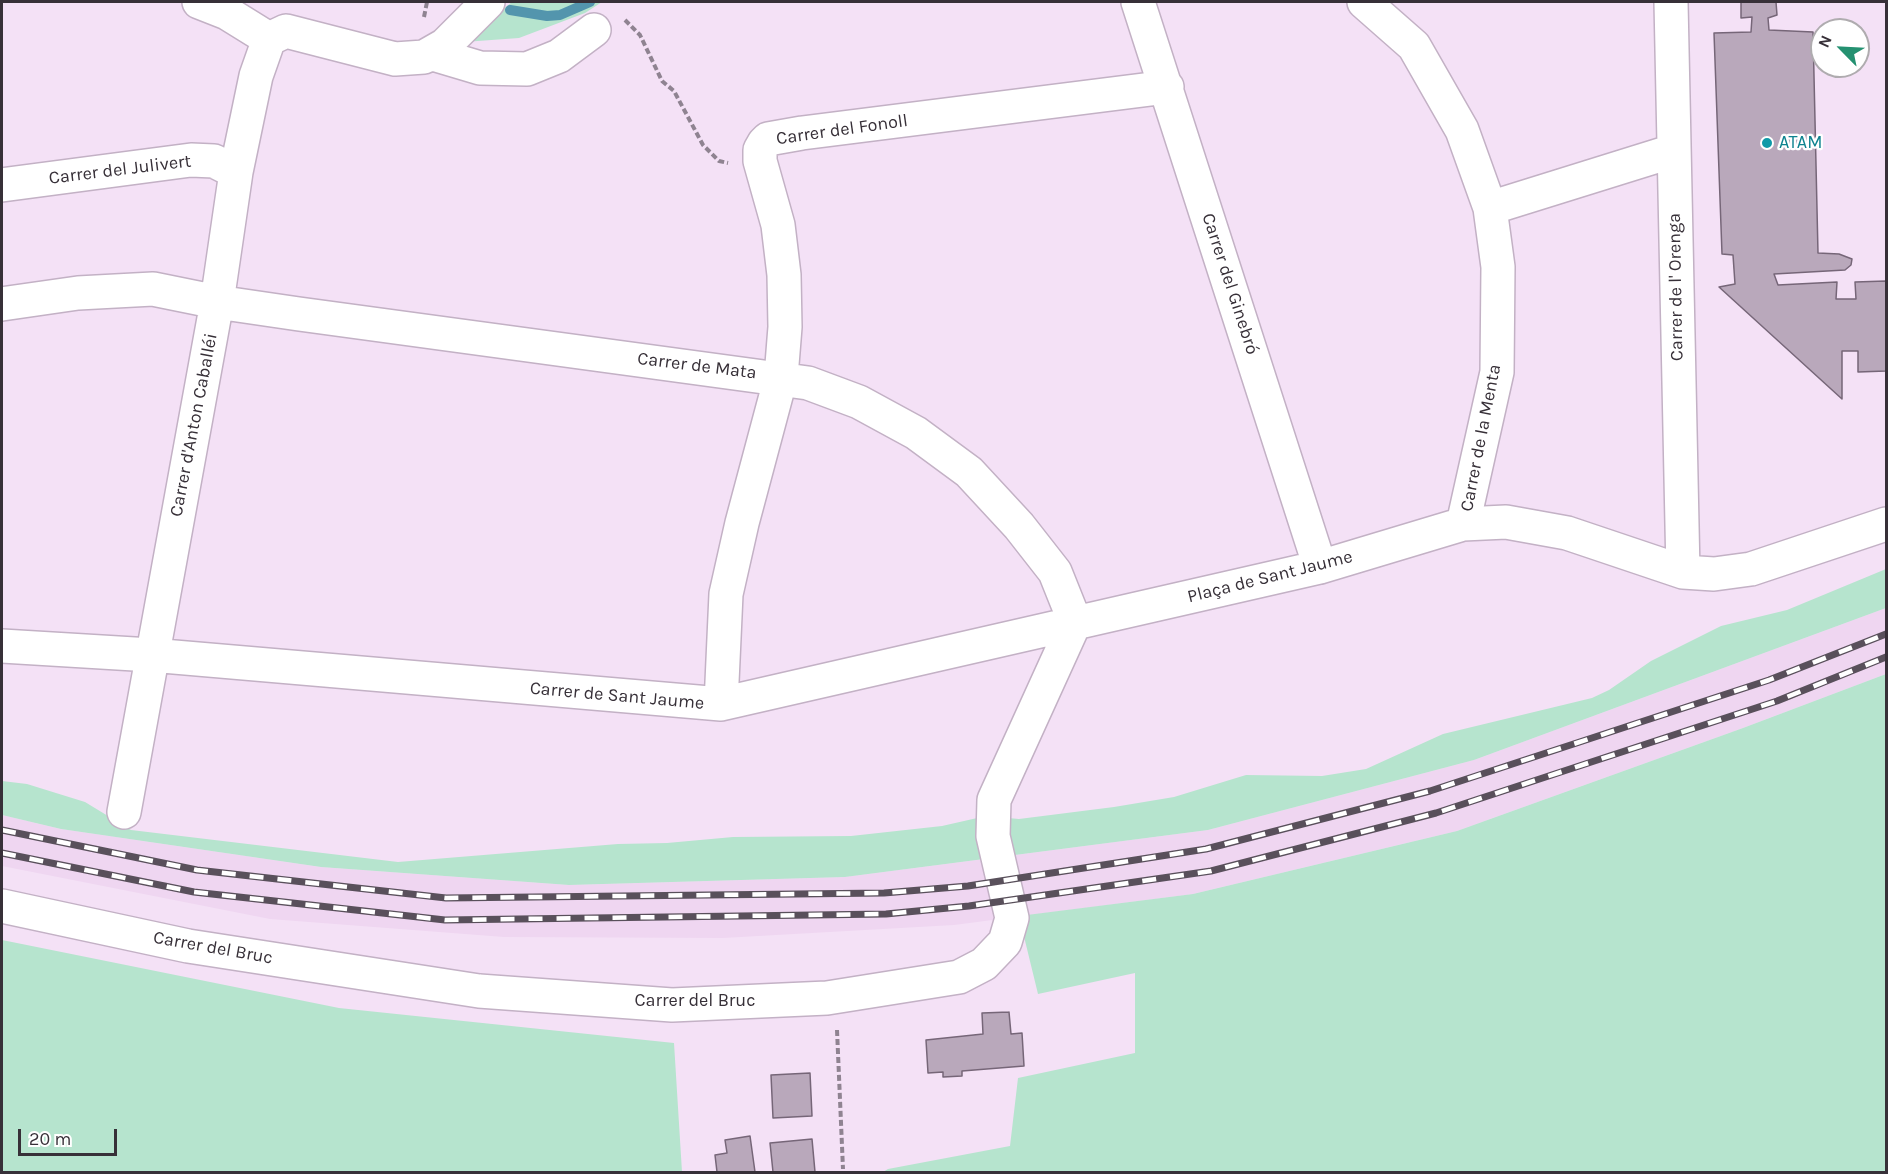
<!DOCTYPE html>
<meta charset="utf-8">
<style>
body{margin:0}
#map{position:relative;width:1888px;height:1174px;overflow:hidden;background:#f4e1f6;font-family:Karla,sans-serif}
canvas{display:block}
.frame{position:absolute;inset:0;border:3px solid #373038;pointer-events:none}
.north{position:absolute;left:1810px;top:18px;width:60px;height:60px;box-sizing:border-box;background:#fff;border:2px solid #afacaf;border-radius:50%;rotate:294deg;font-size:16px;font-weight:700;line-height:24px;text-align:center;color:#373038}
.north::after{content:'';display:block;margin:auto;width:21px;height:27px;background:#259171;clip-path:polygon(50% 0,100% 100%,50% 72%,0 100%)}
.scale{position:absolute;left:18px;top:1129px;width:99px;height:27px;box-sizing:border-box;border:3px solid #373038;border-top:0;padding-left:8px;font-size:18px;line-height:21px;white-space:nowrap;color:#373038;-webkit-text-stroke:4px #fff;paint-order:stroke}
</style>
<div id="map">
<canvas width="1888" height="1174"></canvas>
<div class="frame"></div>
<div class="north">N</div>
<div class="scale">20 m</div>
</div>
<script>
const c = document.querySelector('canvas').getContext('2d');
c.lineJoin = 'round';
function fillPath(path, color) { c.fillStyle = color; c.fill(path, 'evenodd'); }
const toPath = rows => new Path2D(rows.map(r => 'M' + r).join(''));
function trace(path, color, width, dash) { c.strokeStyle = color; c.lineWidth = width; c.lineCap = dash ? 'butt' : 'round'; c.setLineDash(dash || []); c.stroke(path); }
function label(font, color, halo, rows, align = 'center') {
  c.font = font + ' Karla,sans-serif'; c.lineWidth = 4.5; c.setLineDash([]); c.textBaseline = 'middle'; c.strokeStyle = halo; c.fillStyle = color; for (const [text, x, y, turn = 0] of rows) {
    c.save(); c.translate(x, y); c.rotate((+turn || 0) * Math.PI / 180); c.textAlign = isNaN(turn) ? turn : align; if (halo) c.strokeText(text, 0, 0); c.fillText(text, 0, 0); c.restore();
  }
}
fillPath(toPath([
 [1886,608,1886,674,1743,728,1457,831,1193,894,954,925,723,938,504,937,270,919,2,866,2,815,61,829,321,867,569,885,845,877,1208,830,1474,760]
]), '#efd6f1');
fillPath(toPath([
 [512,2,602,2,585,13,519,38,464,42],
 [1886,569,1886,608,1474,760,1208,830,845,877,569,885,321,867,61,829,2,815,2,781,27,784,85,802,131,830,398,862,618,844,667,843,733,837,851,836,942,826,986,816,1019,819,1114,807,1174,797,1246,775,1322,776,1366,769,1443,734,1592,698,1609,690,1651,661,1721,626,1787,610],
 [1886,674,1886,1172,883,1172,888,1169,1010,1146,1018,1078,1135,1053,1135,973,1038,994,1019,916,1193,894,1457,831,1743,728],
 [2,940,339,1008,674,1043,682,1172,2,1172]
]), '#b6e4ce');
trace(toPath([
 [510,10,547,16,560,15,590,2]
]), '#5395ad', 10);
const building = toPath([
 [1741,2,1776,2,1777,15,1768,18,1769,30,1813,32,1818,253,1839,254,1852,259,1851,265,1845,270,1774,274,1778,285,1837,282,1836,299,1856,299,1855,282,1886,281,1886,371,1858,372,1858,351,1842,351,1842,399,1719,287,1735,284,1733,255,1722,254,1714,33,1751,32,1752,17,1741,18,1741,2],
 [1009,1012,1011,1034,1022,1033,1024,1066,962,1071,962,1076,943,1077,943,1072,928,1073,926,1040,983,1034,982,1013,1009,1012],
 [810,1073,812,1116,773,1118,771,1075,810,1073],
 [750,1136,755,1172,717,1172,715,1155,727,1153,725,1140,750,1136],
 [812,1139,815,1172,773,1172,770,1143,812,1139]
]);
fillPath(building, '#b9a8bb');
trace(building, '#766678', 1.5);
const minor = toPath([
 [199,2,227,13,269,39],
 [1138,2,1320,567],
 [1364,2,1414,46,1462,130,1490,208,1498,267,1497,372,1463,524],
 [1671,2,1683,572],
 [269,39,286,31,395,59,424,57,445,45,488,2],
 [433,54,480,68,527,69,559,56,594,30],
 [2,185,191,160,214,161,236,172],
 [1490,208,1673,151],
 [2,304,78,293,153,289,217,302,299,314,808,383,859,402,916,433,969,472,1019,526,1055,572,1075,622],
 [2,646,151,655,721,704,1320,567,1463,524,1506,522,1567,533,1683,572,1714,574,1751,569,1886,524],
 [721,704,726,594,742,523,781,377,785,327,784,275,778,225,760,161,760,150,764,143,768,139,802,133,1167,87],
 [124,812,217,302,236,172,256,76,269,39],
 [2,906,188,946,479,991,672,1005,827,998,959,977,984,964,1005,942,1012,918,993,836,994,800,1075,622]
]);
trace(minor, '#c3b1c5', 36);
trace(toPath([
 [424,17,427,2],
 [625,20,640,35,662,81,674,91,703,145,719,161,728,163],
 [837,1030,843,1169]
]), '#8f8391', 4, [6, 3]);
trace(minor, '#fff', 33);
const rail = toPath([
 [2,830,197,870,446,898,884,893,968,886,1206,849,1430,791,1769,680,1886,634],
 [2,853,194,892,445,920,886,914,969,906,1211,871,1436,813,1777,701,1886,657]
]);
trace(rail, '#59505b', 7);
trace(rail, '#fff', 4.5, [14]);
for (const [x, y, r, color] of [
 [1767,143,6,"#0f9aa8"]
]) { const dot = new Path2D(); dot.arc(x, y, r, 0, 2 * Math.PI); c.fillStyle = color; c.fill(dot); trace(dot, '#fff', 2); }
label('18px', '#373038', '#fff', [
 ["Carrer del Fonoll",842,130,-8],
 ["Carrer del Julivert",120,170,-7],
 ["Carrer del Ginebró",1230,284,72],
 ["Carrer de l' Orenga",1676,287,-91],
 ["Carrer de Mata",697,366,7],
 ["Carrer d'Anton Caballéi",194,425,-79],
 ["Carrer de la Menta",1481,438,-79],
 ["Plaça de Sant Jaume",1270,577,-14],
 ["Carrer de Sant Jaume",617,696,5],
 ["Carrer del Bruc",213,948,10],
 ["Carrer del Bruc",695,1001]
]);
label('18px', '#0d838f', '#fff', [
 ["ATAM",1779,143]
], 'left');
</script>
